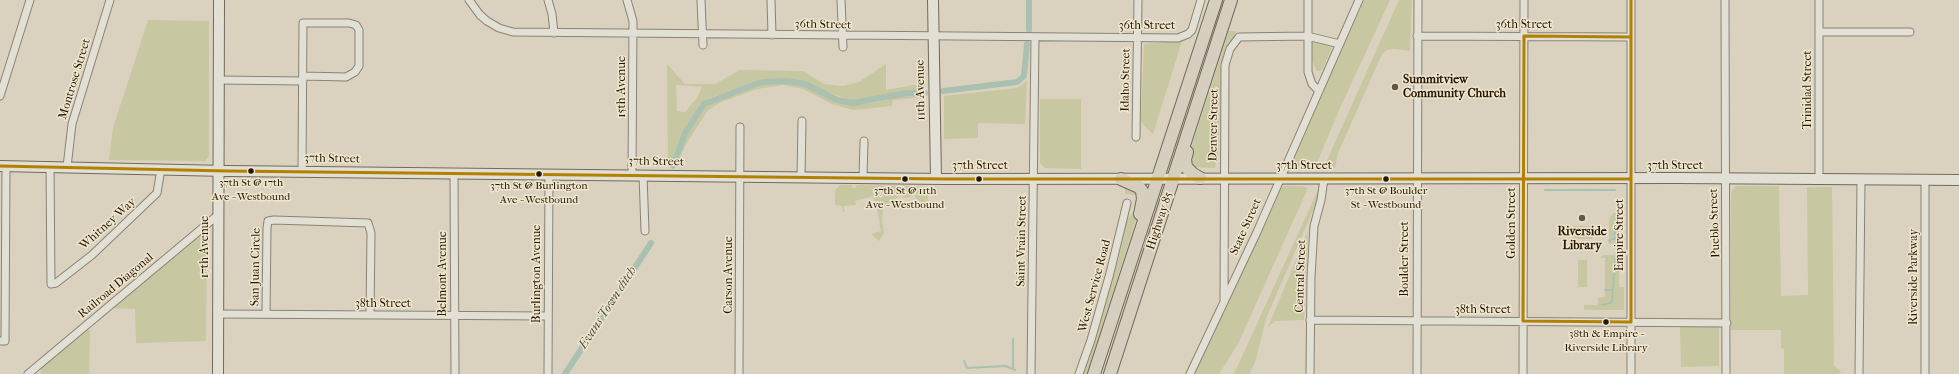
<!DOCTYPE html>
<style>
body{margin:0}
canvas{display:block;background:#dad2be}
</style>
<canvas width="1959" height="374"></canvas>
<script>
const c = document.querySelector('canvas').getContext('2d');
c.lineJoin = 'round';
function fillPath(path, color) { c.fillStyle = color; c.fill(path, 'evenodd'); }
const toPath = rows => new Path2D(rows.map(r => 'M' + r).join(''));
function trace(path, color, width, dash) { c.strokeStyle = color; c.lineWidth = width; c.lineCap = dash ? 'butt' : 'round'; c.setLineDash(dash || []); c.stroke(path); }
function label(font, color, halo, rows, align = 'center') {
  c.font = font + ' "IM FELL French Canon",serif'; c.lineWidth = 3; c.setLineDash([]); c.textBaseline = 'middle'; c.strokeStyle = halo; c.fillStyle = color; for (const [text, x, y, turn = 0] of rows) {
    c.save(); c.translate(x, y); c.rotate((+turn || 0) * Math.PI / 180); c.textAlign = isNaN(turn) ? turn : align; if (halo) c.strokeText(text, 0, 0); c.fillText(text, 0, 0); c.restore();
  }
}
fillPath(toPath([
 [1363,0,1390,0,1340,108,1314,170,1294,170,1292,161],
 [1399,0,1412,0,1410,51,1394,49,1387,50,1382,54,1338,153,1335,168,1324,167],
 [148,20,209,21,209,156,205,161,109,160,113,128],
 [1229,31,1236,31,1234,38,1228,43,1222,60,1218,163,1216,163,1215,168,1212,168,1194,167,1188,158],
 [1312,40,1333,45,1323,69,1320,71,1317,71,1312,60],
 [1182,41,1153,134,1143,124,1141,120,1144,44],
 [667,64,685,84,715,84,740,70,803,71,824,84,843,86,859,82,886,64,886,90,925,83,925,88,859,101,846,99,792,79,751,83,710,98,700,104,674,153,672,166,668,166],
 [676,85,702,87,697,98,685,112,677,111],
 [1027,81,1025,124,978,123,978,138,944,139,944,96,1017,88],
 [786,83,804,86,836,101,852,105,873,103,908,95,924,94,925,97,893,100,892,106,853,110,832,104,803,89,783,85,757,89,721,102,708,110,688,141,675,166,687,134,706,106,763,84],
 [1040,99,1081,99,1081,169,1045,168,1040,163],
 [840,185,852,185,852,188,856,188,856,185,902,186,903,190,902,194,886,207,876,207,873,196,855,201,856,205,843,206,845,211,843,212,842,206,835,205,835,190],
 [904,186,924,187,926,192,928,192,928,200,923,204,914,196,904,198,902,195,905,191],
 [1284,186,1303,186,1308,188,1238,344,1219,374,1194,374,1280,189],
 [1736,186,1779,186,1781,296,1808,295,1807,187,1832,187,1834,366,1841,371,1839,374,1784,374,1784,349,1781,348,1781,330,1731,330,1731,192],
 [1130,188,1138,195,1139,210,1087,374,1082,374,1119,258,1127,220,1137,207,1137,198,1135,195,1125,194,1125,189],
 [1318,190,1319,194,1318,199,1267,316,1255,362,1249,374,1234,374],
 [883,208,882,220,884,233,879,241,871,234,881,231,877,209],
 [1614,213,1619,213,1619,244,1609,244,1609,242,1617,240,1615,218,1614,236,1609,241,1609,218],
 [1573,226,1592,226,1592,239,1573,239],
 [207,227,206,341,136,343,135,309,111,308],
 [1308,231,1304,320,1275,321,1268,327],
 [1603,255,1619,255,1619,287,1624,287,1624,310,1584,310,1584,305,1598,305,1598,298,1605,297,1605,291,1612,291,1611,300,1609,303,1602,305,1612,302,1615,261,1612,289,1605,289,1605,258,1600,258],
 [1578,260,1587,260,1587,287,1578,287],
 [1719,325,1719,366,1681,367,1680,326],
 [85,330,90,330,89,374,41,374,41,367]
]), '#c7c7a1');
trace(toPath([
 [1545,190,1615,190],
 [1615,240,1615,219],
 [1609,241,1615,238],
 [1605,290,1612,290],
 [1602,305,1610,303,1612,301,1615,260],
 [1013,339,1013,369],
 [964,361,967,368,1006,366,1015,370]
]), '#aac1b1', 2);
trace(toPath([
 [1029,30,1029,0],
 [943,91,1017,82,1024,76,1027,44],
 [673,166,685,133,704,104,753,85,763,82,787,81,805,84,837,100,853,103,907,93,925,93],
 [565,374,651,243]
]), '#aac1b1', 6);
const minor = toPath([
 [469,0,480,15,487,21,499,28,513,32,1178,38,1188,34,1192,30,1201,0],
 [548,0,552,14,554,33],
 [627,0,633,21,632,175],
 [701,0,703,45],
 [771,0,772,35],
 [841,0,843,47],
 [1308,0,1308,72,1312,84,1319,91],
 [1631,0,1631,374],
 [1725,0,1726,374],
 [1819,32,1910,32],
 [1417,36,1631,37],
 [218,80,303,81],
 [0,96,30,0],
 [1136,137,1138,0],
 [50,166,51,284,56,283,92,255,157,193,161,169],
 [67,167,72,124,110,0],
 [302,171,303,23,349,23,356,25,359,30,359,66,355,72,346,77,303,76],
 [454,173,455,374],
 [643,175,645,231],
 [801,177,802,121],
 [863,177,864,141],
 [1819,180,1819,0],
 [1224,300,1225,65,1230,49,1239,37,1307,36,1340,44],
 [218,314,548,316],
 [266,314,267,228,268,221,274,220,368,223,371,233,370,315],
 [1310,320,1727,323],
 [0,341,5,341,6,166],
 [28,374,218,215],
 [548,374,549,174],
 [739,374,740,127],
 [1031,374,1035,37],
 [1079,374,1091,340,1110,273,1127,203],
 [1190,374,1257,232,1359,0],
 [1310,374,1311,277,1314,226,1321,200,1324,179],
 [1417,374,1418,0],
 [1523,374,1524,0],
 [1859,374,1861,180],
 [1925,374,1925,180]
]);
const secondary = toPath([
 [933,0,936,179],
 [0,166,227,171,945,179,1678,178,1959,180],
 [218,374,219,0]
]);
const trunk = toPath([
 [1187,152,1185,159,1186,167,1193,174,1200,178],
 [1121,179,1139,187,1142,191,1143,199,1140,214],
 [1094,374,1216,0],
 [1110,374,1231,0]
]);
trace(minor, '#8a8375', 9);
trace(secondary, '#706a5d', 12);
trace(trunk, '#706a5d', 14);
trace(minor, '#e2dfd4', 7);
trace(secondary, '#e2dfd4', 10);
trace(trunk, '#d6cfc0', 12);
trace(toPath([
 [1631,0,1631,322],
 [0,166,227,171,945,179,1631,179],
 [1523,321,1524,36,1631,37],
 [1523,321,1631,322]
]), '#b38100', 3);
for (const [x, y, r, color] of [
 [1395,87,4,"#665742"],
 [251,171,3.5,"#271500"],
 [539,174,3.5,"#271500"],
 [905,179,3.5,"#271500"],
 [979,179,3.5,"#271500"],
 [1386,179,3.5,"#271500"],
 [1582,218,4,"#665742"],
 [1606,322,3.5,"#271500"]
]) { const dot = new Path2D(); dot.arc(x, y, r, 0, 2 * Math.PI); c.fillStyle = color; c.fill(dot); trace(dot, '#eee6ce', 1.5); }
label('11px', '#271500', '#eee6ce', [
 ["37th St @ 17th",251,183],
 ["Ave - Westbound",251,197],
 ["37th St @ Burlington",539,186],
 ["Ave - Westbound",539,200],
 ["37th St @ 11th",905,191],
 ["Ave - Westbound",905,205],
 ["37th St @ Boulder",1386,191],
 ["St - Westbound",1386,205],
 ["38th & Empire -",1606,334],
 ["Riverside Library",1606,348]
]);
label('12px', '#271500', '#eee6ce', [
 ["36th Street",823,25,1],
 ["36th Street",1524,25],
 ["36th Street",1147,26],
 ["Montrose Street",75,79,-73],
 ["Idaho Street",1126,80,-89],
 ["15th Avenue",622,87,-90],
 ["11th Avenue",921,90,-91],
 ["Trinidad Street",1808,90,-90],
 ["Denver Street",1214,125,-89],
 ["37th Street",332,159,1],
 ["37th Street",656,162,1],
 ["37th Street",980,166],
 ["37th Street",1304,166],
 ["37th Street",1675,166],
 ["Highway 85",1160,221,-72],
 ["Golden Street",1512,223,-90],
 ["Pueblo Street",1715,223,-92],
 ["Whitney Way",108,224,-42],
 ["State Street",1246,227,-66],
 ["Empire Street",1620,235,-90],
 ["Saint Vrain Street",1022,241,-89],
 ["17th Avenue",205,247,-90],
 ["Boulder Street",1405,259,-90],
 ["San Juan Circle",256,267,-89],
 ["Belmont Avenue",443,274,-90],
 ["Burlington Avenue",537,274,-90],
 ["Carson Avenue",729,275,-90],
 ["Central Street",1301,276,-88],
 ["Riverside Parkway",1914,277,-90],
 ["Railroad Diagonal",116,286,-40],
 ["West Service Road",1095,286,-75],
 ["38th Street",383,304],
 ["38th Street",1483,310]
]);
label('bold 12px', '#271500', '#eee6ce', [
 ["Summitview",1403,80],
 ["Community Church",1403,94],
 ["Riverside",1582,232,"center"],
 ["Library",1582,246,"center"]
], 'left');
label('italic 13px', '#4e4f3c', '#eee6ce', [
 ["Evans Town ditch",608,308,-57]
]);
</script>
